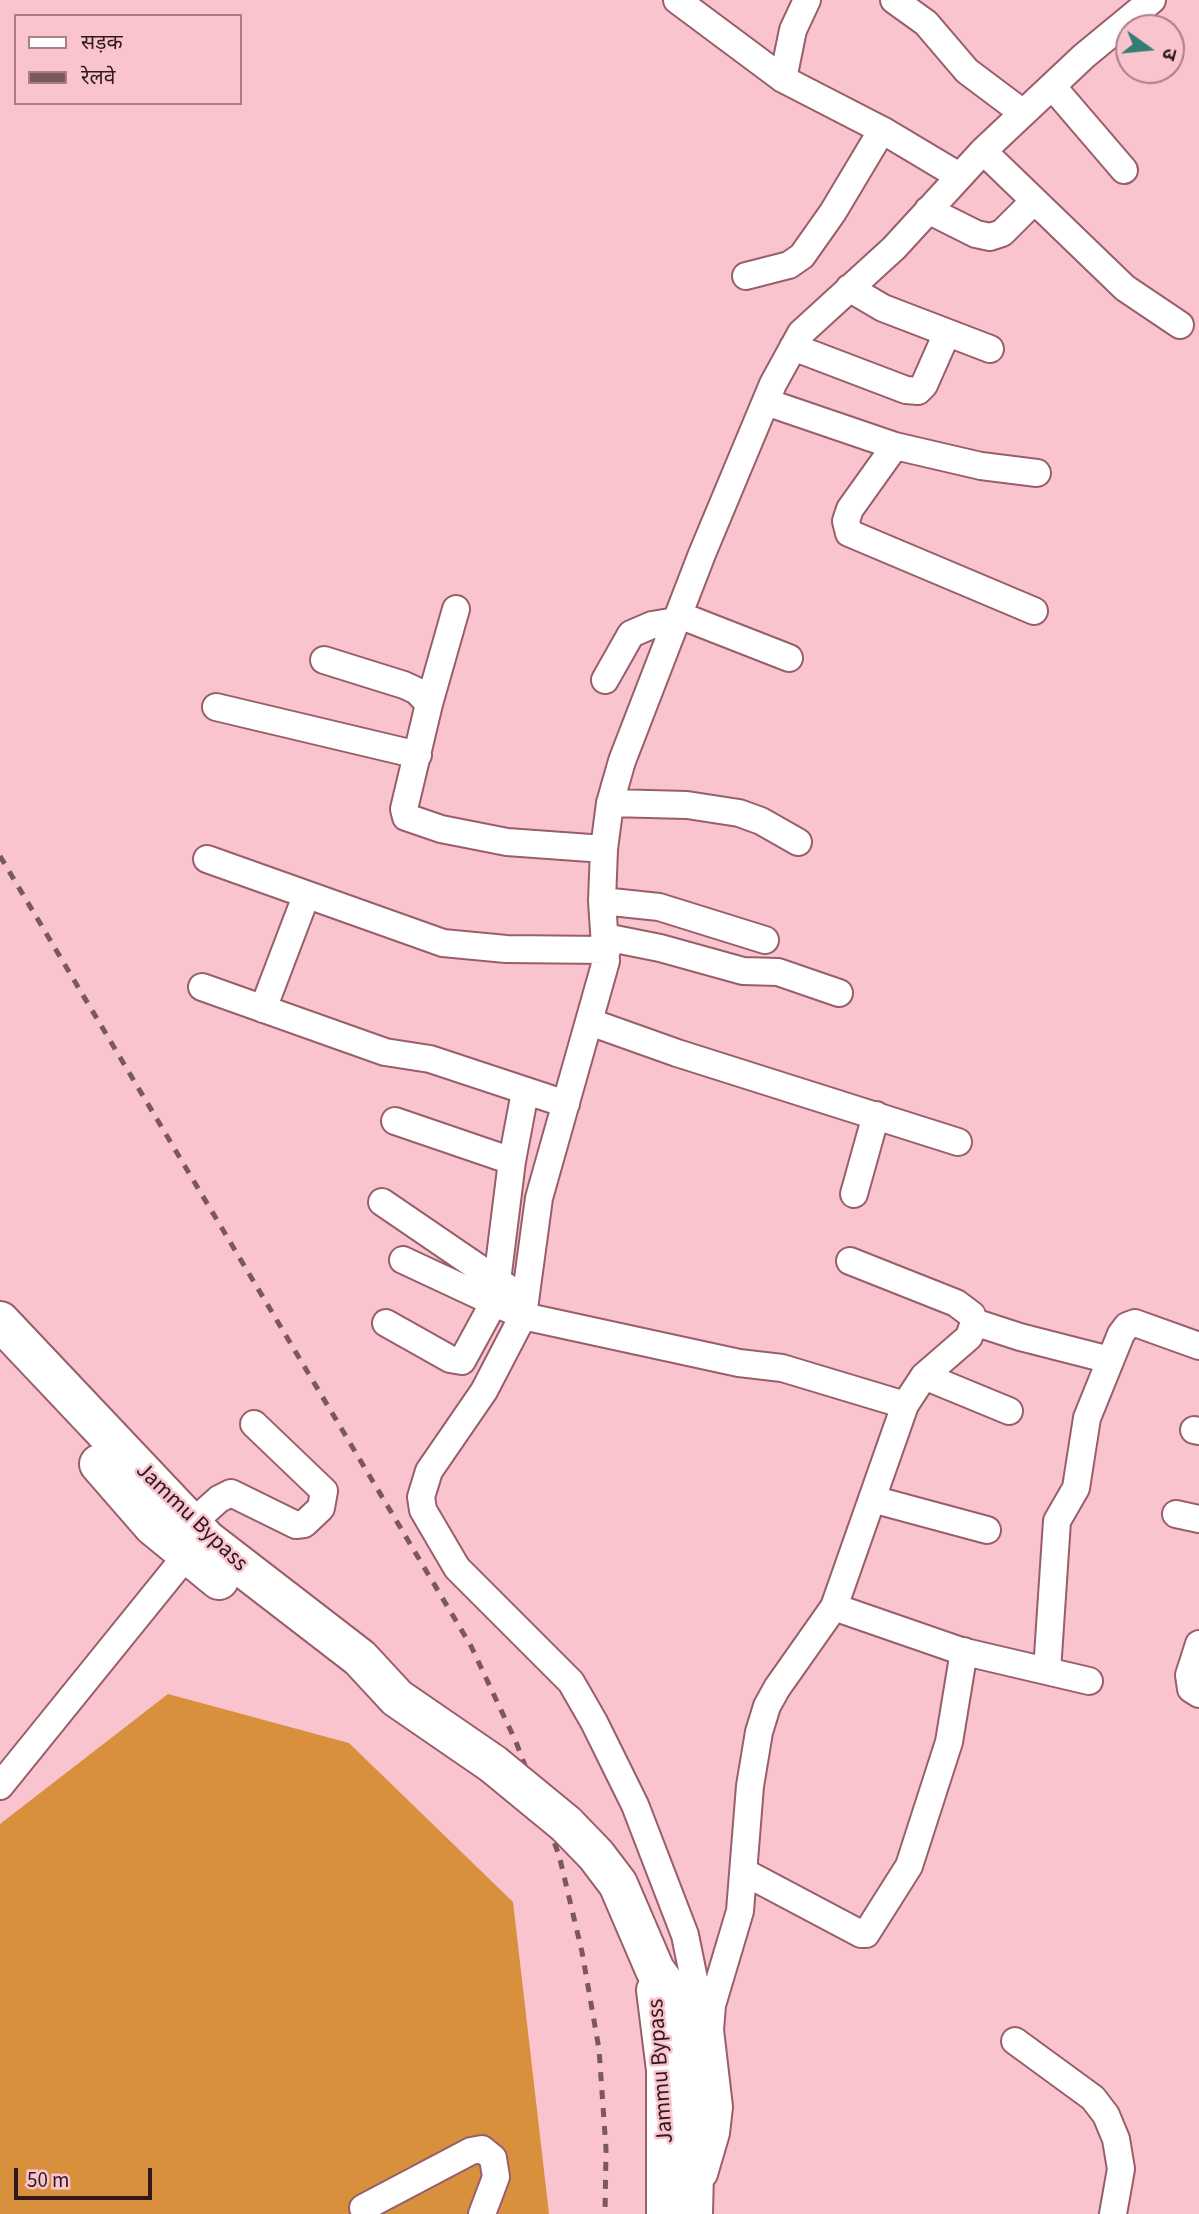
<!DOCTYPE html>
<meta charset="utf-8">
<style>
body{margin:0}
#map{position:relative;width:1199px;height:2214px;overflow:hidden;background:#f9c4cd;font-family:"Source Sans 3","Noto Sans Devanagari",sans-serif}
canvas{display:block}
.legend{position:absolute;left:14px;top:14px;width:228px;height:91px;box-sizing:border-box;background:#f9c4cd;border:2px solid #a97f87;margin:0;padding:9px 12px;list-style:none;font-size:21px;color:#30181d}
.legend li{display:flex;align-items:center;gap:14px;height:35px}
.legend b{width:35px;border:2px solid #a97f87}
.north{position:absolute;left:1115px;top:14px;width:70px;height:70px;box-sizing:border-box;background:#f9c4cd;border:2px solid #a97f87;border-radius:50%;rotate:105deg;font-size:19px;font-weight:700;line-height:28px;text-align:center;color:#30181d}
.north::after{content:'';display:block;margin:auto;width:24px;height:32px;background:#357c75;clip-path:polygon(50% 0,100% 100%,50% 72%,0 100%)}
.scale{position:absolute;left:14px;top:2168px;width:138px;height:32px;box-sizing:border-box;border:4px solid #30181d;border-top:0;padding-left:9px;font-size:21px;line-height:24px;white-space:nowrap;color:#30181d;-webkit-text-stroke:5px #f9c4cd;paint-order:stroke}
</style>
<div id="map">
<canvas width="1199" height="2214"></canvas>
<ul class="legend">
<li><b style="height:9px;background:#fff"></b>सड़क</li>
<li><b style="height:9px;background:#7b585e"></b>रेलवे</li>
</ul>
<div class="north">उ</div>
<div class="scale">50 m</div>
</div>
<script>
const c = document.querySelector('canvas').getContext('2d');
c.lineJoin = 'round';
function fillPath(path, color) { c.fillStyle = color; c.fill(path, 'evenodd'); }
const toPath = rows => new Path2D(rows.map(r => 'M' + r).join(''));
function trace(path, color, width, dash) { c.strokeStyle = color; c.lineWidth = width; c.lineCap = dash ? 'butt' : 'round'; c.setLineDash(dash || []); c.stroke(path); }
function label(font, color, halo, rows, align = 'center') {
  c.font = font + ' "Source Sans 3",sans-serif'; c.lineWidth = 5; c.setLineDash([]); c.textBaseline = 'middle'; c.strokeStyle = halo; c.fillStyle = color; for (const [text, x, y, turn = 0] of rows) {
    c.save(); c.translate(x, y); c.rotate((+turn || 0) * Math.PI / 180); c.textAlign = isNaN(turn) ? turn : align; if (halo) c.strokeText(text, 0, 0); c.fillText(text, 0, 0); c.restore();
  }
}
fillPath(toPath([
 [168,1694,349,1743,513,1902,549,2214,0,2214,0,1824]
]), '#d8903d');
const minor = toPath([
 [677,0,783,79,882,130,959,176],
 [894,0,926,23,967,71,1023,113],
 [783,79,793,30,807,0],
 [1052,86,1124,170],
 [983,151,1125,288,1180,325],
 [928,210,976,234,990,237,1002,233,1034,201],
 [746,276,789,265,802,256,833,212,882,130],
 [849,288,883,308,990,349],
 [793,347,906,390,918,391,924,385,947,333],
 [766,402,895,446,981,466,1037,473],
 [895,446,850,509,846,521,849,533,1034,611],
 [456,609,429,704,404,809,406,817,441,829,507,842,604,849],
 [679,615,789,658],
 [324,660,404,685,417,691,429,704],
 [605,680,631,634,652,625,676,621],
 [216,707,418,755],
 [610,803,687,805,739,813,761,821,798,842],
 [207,859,443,943,506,949,607,950],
 [602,901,659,907,765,940],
 [605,937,660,948,743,971,778,972,839,993],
 [202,987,385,1052,430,1059,566,1104],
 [263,1009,306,896],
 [590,1022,677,1053,958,1142],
 [395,1121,512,1161],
 [854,1194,876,1115],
 [382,1202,508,1288],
 [403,1260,523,1316,484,1391,429,1471,421,1497,423,1510,457,1568,571,1682,594,1722,635,1805,685,1935,697,1994,711,2018],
 [850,1261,956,1303,972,1315,974,1322,969,1337,924,1376,905,1405],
 [497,1281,512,1161,525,1092],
 [974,1322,1020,1337,1110,1360],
 [386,1323,450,1359,462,1361,493,1304],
 [924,1376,1009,1411],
 [1194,1430,1199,1431],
 [872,1499,987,1530],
 [1176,1514,1199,1519],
 [191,1524,219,1499,231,1493,296,1525,304,1524,321,1508,324,1491,254,1424],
 [834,1607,961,1651,1089,1681],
 [1199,1644,1189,1675,1191,1689,1199,1694],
 [1047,1671,1057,1521,1076,1488,1087,1418,1121,1334,1127,1326,1135,1323,1199,1346],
 [0,1786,186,1556],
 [744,1872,861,1934,866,1934,909,1866,949,1742,964,1651],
 [1015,2041,1093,2098,1106,2115,1116,2139,1121,2169,1113,2214],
 [704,2174,716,2133,719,2107,710,2030,712,2005,740,1911,750,1786,759,1732,767,1706,777,1688,834,1607,905,1405,782,1368,739,1363,523,1316,539,1198,606,961,602,901,604,849,610,803,622,761,702,554,773,384,801,333,894,248,983,151,1084,56,1152,0],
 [363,2208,471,2151,482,2149,493,2158,496,2177,482,2214]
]);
const highway = toPath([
 [0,1321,207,1540,360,1658,397,1698,493,1764],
 [99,1464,153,1526,219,1580],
 [566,1824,596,1855,618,1884,655,1970,676,1999,690,2041,696,2089,693,2214],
 [656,1990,666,2070,666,2214]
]);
trace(minor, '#985e6a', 30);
trace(highway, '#985e6a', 42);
trace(minor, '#fff', 26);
trace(highway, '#fff', 38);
trace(toPath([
 [0,856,471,1646,516,1742,559,1855,582,1952,599,2049,606,2149,605,2214]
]), '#7b585e', 5, [9, 9]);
const highwayBridge = toPath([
 [493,1764,566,1824]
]);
trace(highwayBridge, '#985e6a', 42, []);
trace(highwayBridge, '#fff', 38);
label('23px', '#30181d', '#f9c4cd', [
 ["Jammu Bypass",191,1518,44],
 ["Jammu Bypass",662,2071,-94]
]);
</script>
